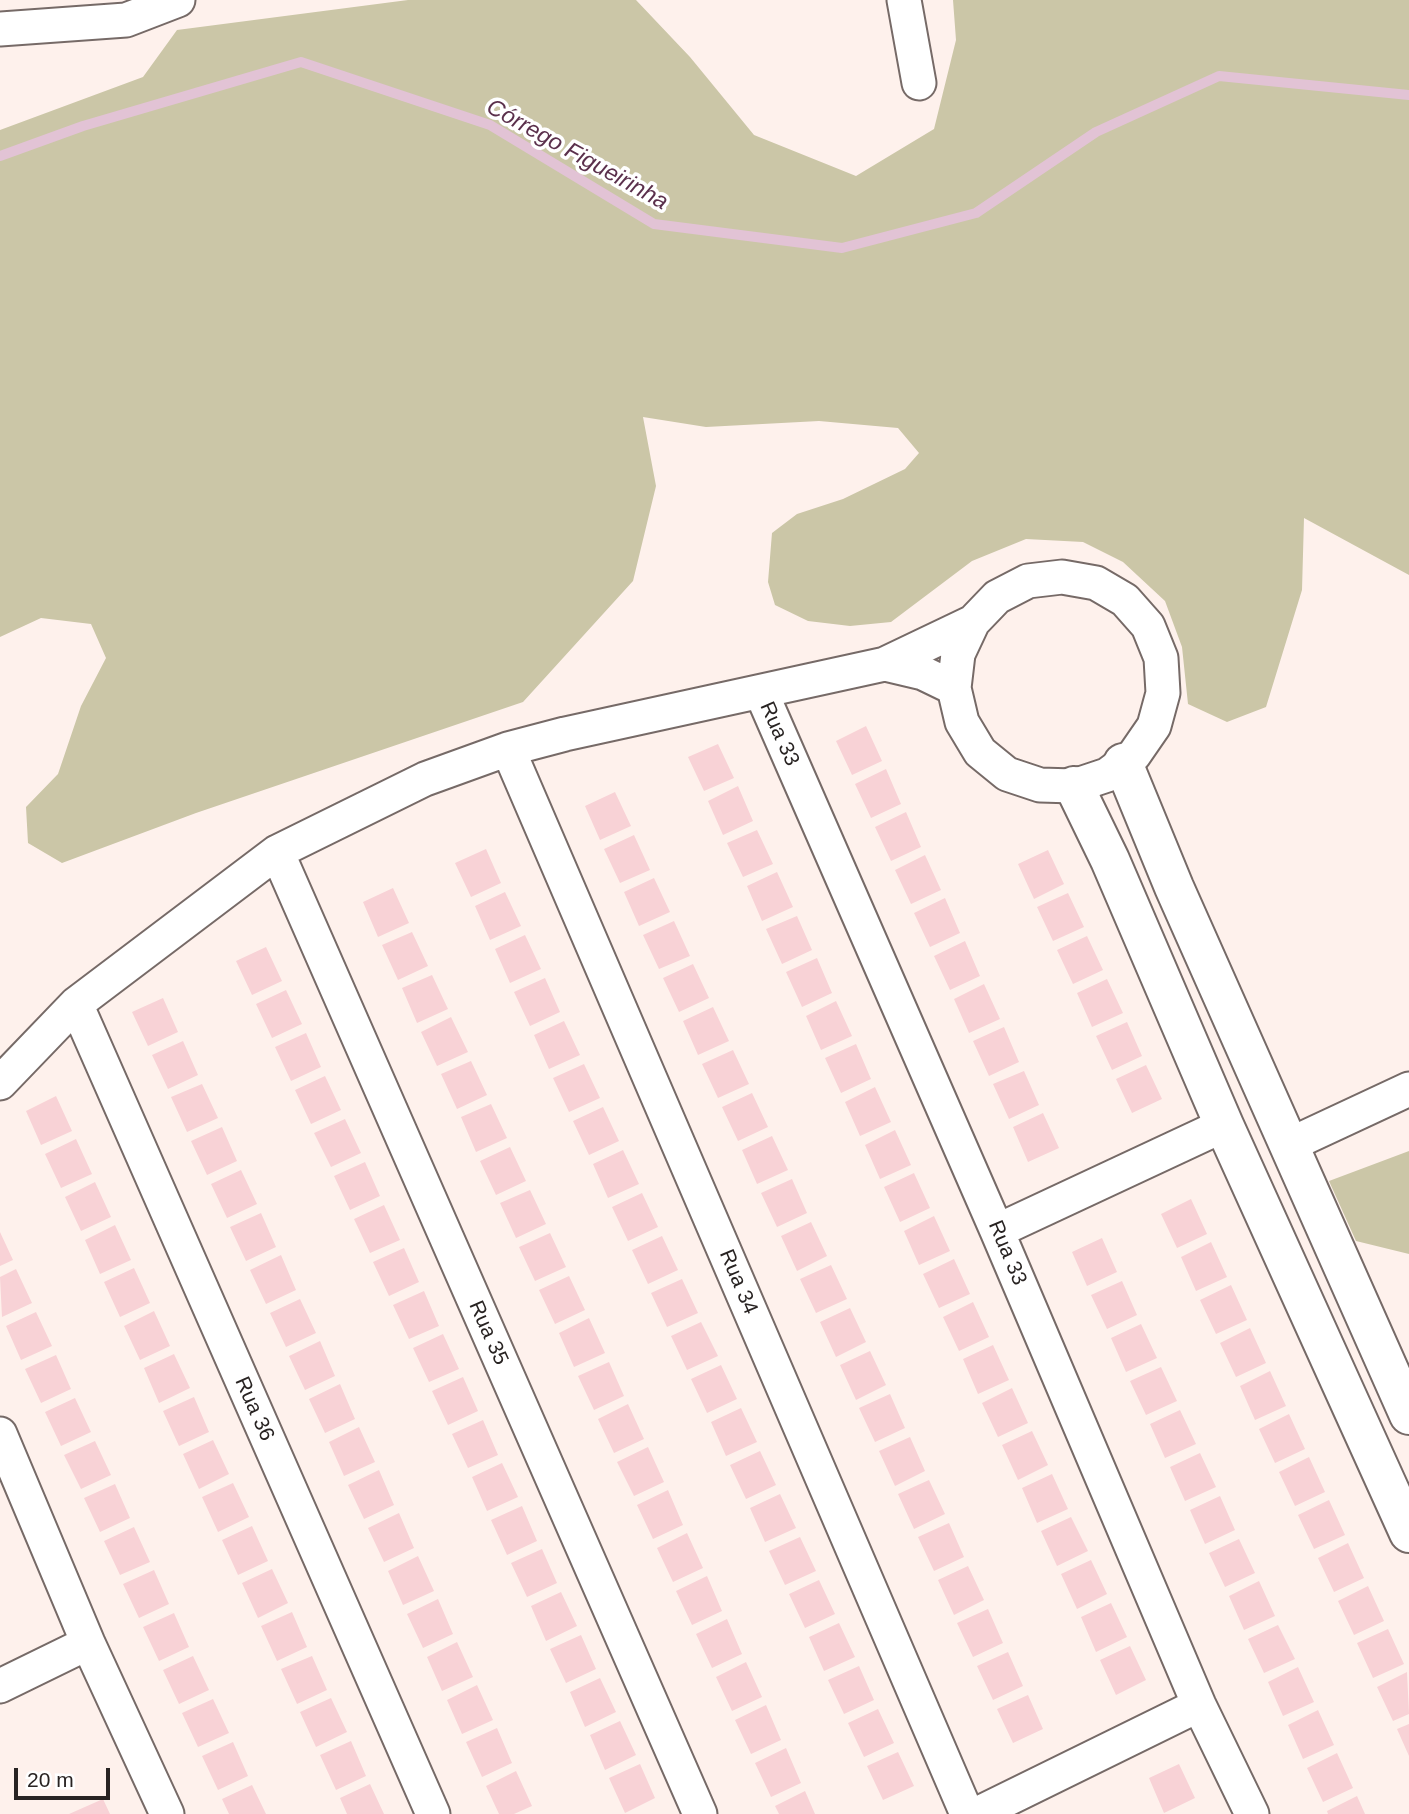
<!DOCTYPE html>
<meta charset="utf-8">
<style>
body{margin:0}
#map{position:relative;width:1409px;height:1814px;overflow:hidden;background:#fef1ec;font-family:Helvetica,sans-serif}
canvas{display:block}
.scale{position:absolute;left:14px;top:1768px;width:96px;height:32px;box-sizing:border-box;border:4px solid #282322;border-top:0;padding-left:9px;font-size:21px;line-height:24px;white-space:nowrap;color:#282322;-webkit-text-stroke:5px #fff;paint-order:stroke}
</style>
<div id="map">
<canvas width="1409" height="1814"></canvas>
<div class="scale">20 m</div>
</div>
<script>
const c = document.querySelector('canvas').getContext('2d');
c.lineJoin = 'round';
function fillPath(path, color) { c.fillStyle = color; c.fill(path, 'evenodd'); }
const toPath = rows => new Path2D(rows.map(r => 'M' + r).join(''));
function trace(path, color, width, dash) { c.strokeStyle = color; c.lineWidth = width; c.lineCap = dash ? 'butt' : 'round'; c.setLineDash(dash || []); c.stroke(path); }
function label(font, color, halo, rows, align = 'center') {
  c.font = font + ' Helvetica,sans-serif'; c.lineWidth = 7; c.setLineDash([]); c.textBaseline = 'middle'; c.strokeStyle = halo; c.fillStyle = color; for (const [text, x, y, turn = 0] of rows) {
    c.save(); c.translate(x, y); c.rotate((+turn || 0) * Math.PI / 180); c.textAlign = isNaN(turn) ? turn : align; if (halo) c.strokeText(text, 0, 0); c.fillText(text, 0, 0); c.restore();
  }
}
fillPath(toPath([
 [408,0,636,0,690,57,754,135,856,176,934,129,956,40,953,0,1409,0,1409,575,1304,518,1302,590,1266,707,1227,722,1188,704,1182,647,1165,601,1123,562,1083,542,1026,539,972,561,891,622,850,626,808,621,775,605,768,582,772,533,797,514,843,499,905,469,919,453,898,428,819,421,706,427,643,417,656,486,633,581,523,702,196,813,62,863,28,843,26,807,58,774,81,706,106,658,91,624,41,618,0,637,0,130,143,77,177,30],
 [1409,1151,1409,1254,1356,1241,1329,1181]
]), '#cbc6a7');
trace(toPath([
 [0,156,83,126,301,62,490,125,654,224,842,248,976,213,1096,132,1219,76,1409,95]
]), '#e2c3d5', 10);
fillPath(toPath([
 [866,726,882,761,852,775,836,741],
 [718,744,734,778,704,791,688,757],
 [886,769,901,804,871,818,855,784],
 [738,786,753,821,723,835,708,801],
 [615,792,631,826,600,840,585,806],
 [906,812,921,847,891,861,875,827],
 [757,830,773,864,743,877,727,843],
 [634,835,650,870,620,883,604,849],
 [486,849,501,883,471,897,455,863],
 [1048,850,1064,884,1034,899,1018,864],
 [925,855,941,890,911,904,895,870],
 [777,872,793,907,762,921,747,886],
 [654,878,670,912,639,926,624,892],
 [393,888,409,923,378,937,363,902],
 [505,892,521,926,490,940,475,906],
 [1068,893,1084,927,1053,941,1037,907],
 [945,898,960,933,930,947,914,913],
 [797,916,812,950,782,964,766,929],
 [674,921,690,956,659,969,643,935],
 [412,932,428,966,398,980,382,945],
 [525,935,541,969,510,983,495,949],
 [1087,936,1103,970,1073,984,1057,950],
 [965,941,980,976,950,990,934,956],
 [266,947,282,981,252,995,236,961],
 [817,958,832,993,802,1007,786,972],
 [693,964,709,998,679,1012,663,978],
 [432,975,448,1009,417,1023,402,988],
 [545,978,560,1012,530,1026,514,992],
 [1107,979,1123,1013,1092,1027,1077,993],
 [984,984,1000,1019,969,1033,954,999],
 [286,990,302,1024,272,1038,256,1004],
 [163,998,178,1032,148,1046,132,1012],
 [836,1001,852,1036,821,1050,806,1016],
 [713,1007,729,1041,698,1055,683,1021],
 [451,1017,468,1052,437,1066,421,1032],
 [564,1021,580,1055,549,1069,534,1035],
 [1127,1022,1142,1056,1112,1070,1096,1036],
 [1004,1027,1019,1062,989,1076,973,1041],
 [306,1033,321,1067,291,1081,275,1047],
 [183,1041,198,1075,168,1089,152,1055],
 [856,1044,871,1079,841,1093,825,1058],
 [733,1050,749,1084,718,1098,702,1064],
 [471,1061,487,1095,457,1109,441,1074],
 [584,1064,600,1098,569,1112,553,1078],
 [1146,1065,1162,1099,1132,1113,1116,1079],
 [1024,1071,1039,1105,1009,1119,993,1084],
 [325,1076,341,1110,311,1124,295,1090],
 [202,1084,218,1118,187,1132,171,1097],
 [875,1087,891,1122,860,1136,845,1102],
 [752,1093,768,1127,738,1141,722,1107],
 [56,1096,72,1131,41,1145,26,1111],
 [491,1104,507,1138,476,1152,461,1117],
 [603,1107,619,1141,589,1155,573,1121],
 [1043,1113,1059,1148,1028,1162,1013,1127],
 [345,1119,361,1153,331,1167,314,1133],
 [222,1127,237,1161,207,1175,191,1141],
 [895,1130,911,1165,880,1179,865,1145],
 [772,1136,788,1170,757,1184,742,1150],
 [76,1139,92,1174,61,1188,45,1154],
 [510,1147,526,1181,496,1195,480,1161],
 [623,1150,639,1184,608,1198,593,1164],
 [365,1162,380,1196,350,1210,334,1176],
 [241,1170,257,1204,227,1218,211,1184],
 [914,1173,930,1208,900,1222,884,1187],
 [792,1179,807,1213,777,1227,761,1193],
 [95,1182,111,1217,81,1231,65,1197],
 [530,1190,546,1224,516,1238,500,1203],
 [642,1193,658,1227,628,1241,612,1207],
 [1191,1199,1207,1234,1177,1248,1161,1214],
 [384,1205,400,1240,370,1253,354,1219],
 [261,1213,276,1247,246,1261,230,1227],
 [934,1216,950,1251,919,1265,904,1231],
 [811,1222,827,1256,797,1271,781,1236],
 [115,1225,131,1260,100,1274,85,1240],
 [0,1232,13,1260,0,1266],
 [550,1233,566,1267,535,1281,519,1247],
 [662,1236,678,1270,648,1284,632,1250],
 [1102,1238,1117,1272,1087,1286,1072,1252],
 [1211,1242,1227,1277,1196,1291,1181,1257],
 [404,1248,419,1282,389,1296,373,1262],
 [281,1255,296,1290,266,1304,250,1270],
 [954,1259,970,1294,939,1308,923,1274],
 [831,1265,847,1299,816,1313,800,1279],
 [134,1268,150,1303,120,1317,104,1282],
 [16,1269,32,1303,2,1317,0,1277],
 [569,1276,585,1310,555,1324,539,1290],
 [682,1279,698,1313,667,1327,651,1293],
 [1122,1281,1137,1315,1107,1329,1091,1295],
 [1231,1285,1247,1320,1216,1334,1200,1300],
 [424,1291,439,1326,409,1339,393,1305],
 [300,1299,316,1333,286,1347,270,1313],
 [973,1302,989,1337,959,1351,943,1317],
 [850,1308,866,1342,836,1357,820,1322],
 [154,1311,170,1346,140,1360,124,1326],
 [36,1312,52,1346,21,1360,6,1326],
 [589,1318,605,1353,574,1367,559,1333],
 [701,1322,718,1356,687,1370,671,1336],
 [1141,1324,1157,1358,1126,1372,1111,1338],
 [1250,1328,1266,1363,1236,1377,1220,1343],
 [443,1334,459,1369,429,1382,413,1348],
 [320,1341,335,1376,305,1390,289,1356],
 [993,1345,1009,1380,978,1394,963,1359],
 [870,1351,886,1385,856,1400,840,1365],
 [174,1354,190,1388,159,1403,144,1368],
 [56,1355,71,1389,41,1403,25,1369],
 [609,1362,624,1396,594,1410,578,1376],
 [721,1365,737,1399,707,1413,691,1379],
 [1161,1367,1177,1401,1146,1415,1130,1381],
 [1270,1371,1286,1406,1255,1420,1240,1386],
 [463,1377,478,1411,448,1425,432,1391],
 [340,1384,355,1419,325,1433,309,1399],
 [1012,1388,1028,1423,998,1437,982,1403],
 [890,1394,905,1428,875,1442,859,1408],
 [194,1397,209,1432,179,1446,163,1411],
 [75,1398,91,1432,61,1446,45,1412],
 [628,1404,644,1439,614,1453,598,1419],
 [741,1408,757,1442,726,1456,711,1422],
 [1180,1410,1196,1444,1165,1458,1150,1424],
 [1289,1414,1305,1449,1275,1463,1259,1429],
 [483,1420,498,1455,468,1468,452,1434],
 [359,1427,375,1462,344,1476,329,1442],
 [1032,1431,1048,1465,1018,1480,1002,1445],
 [910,1437,925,1471,895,1486,879,1451],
 [213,1440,229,1474,199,1489,183,1454],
 [95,1441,111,1475,81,1489,64,1455],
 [648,1447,664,1482,634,1496,617,1462],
 [760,1451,776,1485,746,1499,730,1465],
 [1200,1453,1216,1487,1185,1501,1170,1467],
 [1309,1457,1325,1492,1295,1506,1279,1472],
 [502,1463,518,1497,487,1511,472,1477],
 [379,1470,394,1505,364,1519,348,1485],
 [1052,1474,1068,1509,1037,1523,1022,1488],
 [929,1480,945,1514,914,1529,898,1494],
 [233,1483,249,1517,218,1532,202,1497],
 [115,1484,130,1518,100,1532,84,1498],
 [668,1490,683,1525,653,1539,637,1505],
 [780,1494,796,1528,765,1542,750,1508],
 [1220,1496,1235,1530,1205,1544,1190,1510],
 [1329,1500,1345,1535,1314,1549,1298,1515],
 [522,1506,537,1541,507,1555,491,1520],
 [399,1513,414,1548,384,1562,368,1528],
 [1071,1517,1088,1551,1057,1566,1041,1531],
 [949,1523,964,1557,934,1571,918,1537],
 [252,1526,268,1561,238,1575,222,1540],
 [134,1527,150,1562,120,1575,104,1541],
 [687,1533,703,1568,673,1582,657,1548],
 [800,1537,816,1571,785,1585,769,1551],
 [1239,1539,1255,1573,1225,1587,1209,1553],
 [1348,1543,1364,1578,1334,1592,1318,1558],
 [542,1549,557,1583,527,1597,511,1563],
 [418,1556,434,1591,403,1605,388,1571],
 [1091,1560,1107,1594,1077,1609,1061,1574],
 [968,1566,984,1600,954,1615,938,1580],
 [272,1569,288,1603,258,1618,242,1583],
 [154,1570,169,1604,139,1618,123,1584],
 [707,1576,722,1611,692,1625,676,1591],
 [819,1580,835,1614,805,1628,789,1594],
 [1259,1581,1275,1616,1244,1630,1229,1596],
 [1368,1586,1384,1621,1354,1635,1338,1601],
 [561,1592,577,1626,546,1641,531,1606],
 [438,1599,453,1634,423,1648,407,1614],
 [1111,1603,1127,1637,1096,1652,1081,1617],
 [988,1609,1003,1643,973,1657,957,1623],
 [292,1612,307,1647,277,1661,261,1626],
 [174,1613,189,1647,159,1661,143,1627],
 [727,1619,742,1654,712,1668,696,1634],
 [839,1623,855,1657,824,1671,809,1637],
 [1278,1625,1295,1659,1264,1673,1248,1639],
 [1388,1629,1404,1664,1373,1678,1357,1643],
 [581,1635,596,1669,566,1683,550,1649],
 [457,1642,473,1677,442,1691,427,1657],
 [1130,1646,1146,1680,1116,1695,1100,1660],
 [1008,1652,1023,1686,993,1700,977,1666],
 [193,1656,209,1690,179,1704,163,1670],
 [312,1656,327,1690,297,1704,281,1669],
 [746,1662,762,1697,732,1711,716,1677],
 [859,1666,874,1700,844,1714,828,1680],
 [1298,1667,1314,1702,1283,1716,1268,1682],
 [1407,1672,1409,1714,1393,1721,1377,1687],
 [600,1678,616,1712,585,1727,570,1692],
 [477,1685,493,1720,462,1734,447,1700],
 [1028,1695,1043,1729,1013,1743,997,1709],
 [331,1698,347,1732,316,1747,300,1712],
 [213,1699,229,1733,198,1747,182,1713],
 [766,1705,781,1740,751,1754,735,1720],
 [878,1709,894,1743,864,1757,848,1723],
 [1318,1710,1334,1745,1303,1759,1288,1725],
 [620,1721,636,1755,605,1770,590,1735],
 [1409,1724,1409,1756,1397,1729],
 [497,1728,512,1763,482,1777,466,1742],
 [351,1741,366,1776,336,1790,320,1755],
 [233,1742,248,1776,218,1790,202,1756],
 [786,1748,801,1783,771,1797,755,1763],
 [898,1752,914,1786,883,1800,867,1766],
 [1337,1753,1353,1788,1323,1802,1307,1768],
 [640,1764,655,1798,625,1813,609,1778],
 [1179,1764,1195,1798,1164,1813,1149,1778],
 [516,1771,532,1806,514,1814,499,1814,486,1786],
 [370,1784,384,1814,347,1814,340,1798],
 [252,1785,266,1814,229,1814,222,1799],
 [805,1791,815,1814,779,1814,775,1806],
 [1357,1796,1365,1814,1328,1814,1327,1811],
 [103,1799,110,1814,69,1814]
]), '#f8d2d6');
const minor = toPath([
 [904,0,919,83],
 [0,29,126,20,178,0],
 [885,664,923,673,954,688],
 [761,692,997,1231,1199,1705,1252,1814],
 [508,749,967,1814],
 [277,852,700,1814],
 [76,1004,433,1814],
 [0,1083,76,1004,277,852,425,779,508,749,565,734,885,664,973,622,997,597,1028,581,1062,577,1096,583,1125,600,1148,626,1161,658,1163,693,1154,726,1134,755,1107,775,1074,786,1040,785,1007,774,980,752,962,722,954,688,958,654,973,622],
 [1289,1145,1409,1089],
 [997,1231,1224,1125],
 [0,1434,88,1643,167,1814],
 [0,1686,88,1643],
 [977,1814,1199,1705]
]);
const tertiary = toPath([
 [1123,763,1174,887,1409,1415],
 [1074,786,1110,860,1224,1125,1409,1533]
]);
trace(minor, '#766a67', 37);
trace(tertiary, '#766a67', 42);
trace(minor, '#fff', 33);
trace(tertiary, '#fff', 38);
label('21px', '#282322', '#fff', [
 ["Rua 33",779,734,66],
 ["Rua 33",1007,1253,67],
 ["Rua 34",738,1282,67],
 ["Rua 35",488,1333,66],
 ["Rua 36",254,1409,66]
]);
label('italic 23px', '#5b304c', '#fff', [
 ["Córrego Figueirinha",577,155,29]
]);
</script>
